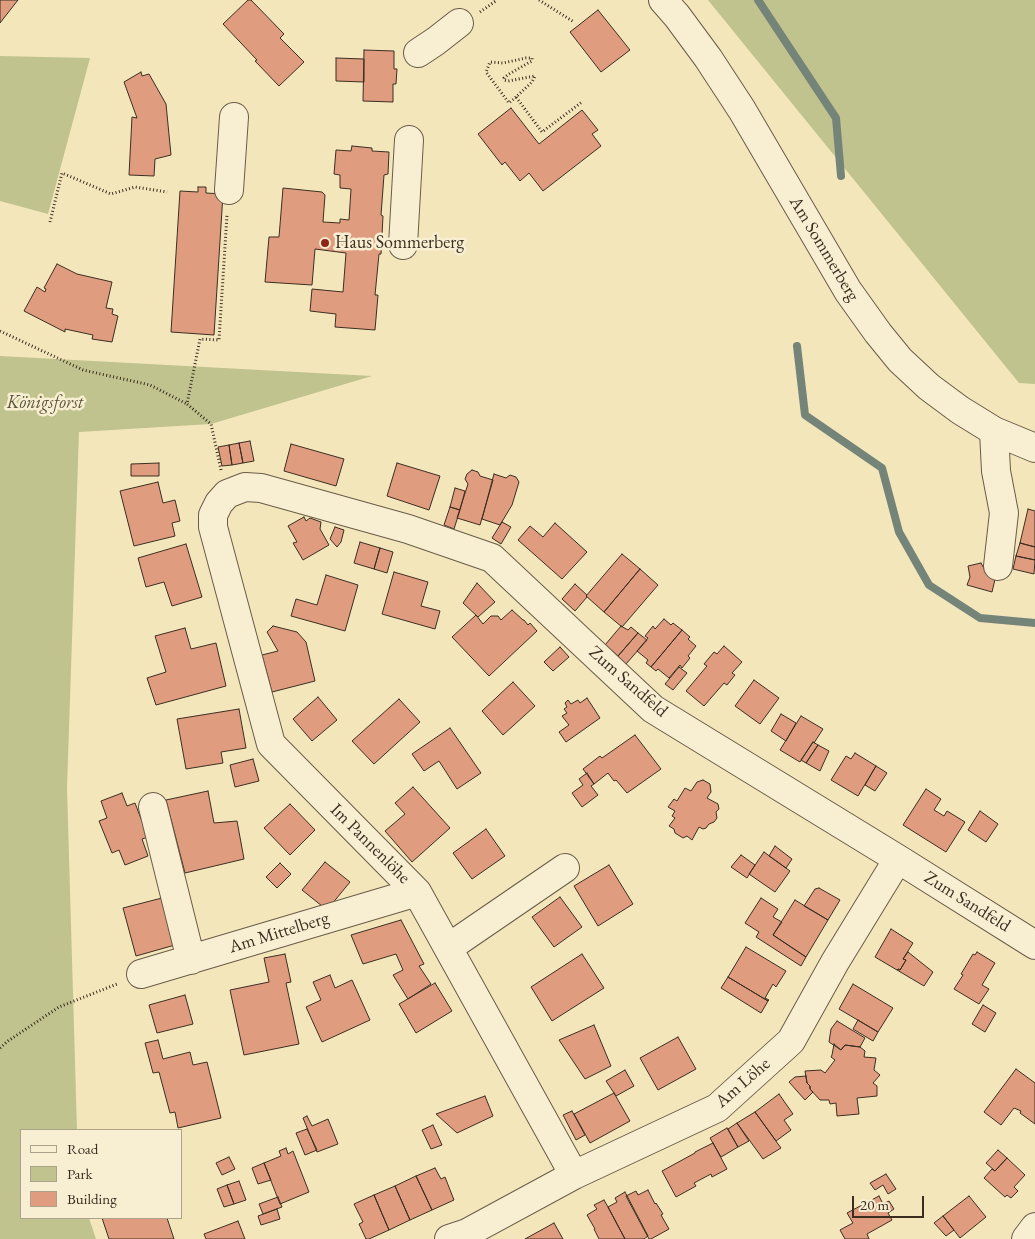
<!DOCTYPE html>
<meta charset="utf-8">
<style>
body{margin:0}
#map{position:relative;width:1035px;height:1239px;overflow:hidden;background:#f4e6bb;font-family:"EB Garamond",serif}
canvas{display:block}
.legend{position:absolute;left:20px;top:1129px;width:162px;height:90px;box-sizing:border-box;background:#f8efd3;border:1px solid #aca28c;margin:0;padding:6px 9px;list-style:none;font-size:15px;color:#3b2e21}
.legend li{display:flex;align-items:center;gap:10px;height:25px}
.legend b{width:25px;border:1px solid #aca28c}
.scale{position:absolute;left:852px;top:1196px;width:72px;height:22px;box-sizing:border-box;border:2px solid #3b2e21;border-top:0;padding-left:6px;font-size:15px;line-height:18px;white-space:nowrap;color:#3b2e21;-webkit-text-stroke:4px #f8efd3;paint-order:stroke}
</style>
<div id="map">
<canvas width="1035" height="1239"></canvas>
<ul class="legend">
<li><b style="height:6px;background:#f8efd3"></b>Road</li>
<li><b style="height:14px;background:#c0c38d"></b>Park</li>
<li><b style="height:14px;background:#df9c7f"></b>Building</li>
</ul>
<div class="scale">20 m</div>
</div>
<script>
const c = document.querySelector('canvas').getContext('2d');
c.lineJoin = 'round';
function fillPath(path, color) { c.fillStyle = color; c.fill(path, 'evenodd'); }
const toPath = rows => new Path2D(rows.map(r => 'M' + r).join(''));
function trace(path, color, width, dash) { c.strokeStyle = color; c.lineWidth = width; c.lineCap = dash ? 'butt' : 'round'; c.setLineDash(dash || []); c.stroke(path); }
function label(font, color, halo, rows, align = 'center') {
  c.font = font + ' "EB Garamond",serif'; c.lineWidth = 5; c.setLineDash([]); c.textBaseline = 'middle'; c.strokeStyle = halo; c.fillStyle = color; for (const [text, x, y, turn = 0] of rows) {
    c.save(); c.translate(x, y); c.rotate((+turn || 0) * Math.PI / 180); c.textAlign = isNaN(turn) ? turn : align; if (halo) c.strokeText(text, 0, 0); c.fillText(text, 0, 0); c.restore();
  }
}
fillPath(toPath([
 [708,0,1035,0,1035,384,1019,383],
 [0,56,90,58,48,214,0,201],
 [0,356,372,376,211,424,79,432,67,788,77,1130,21,1130,21,1218,89,1218,96,1239,0,1239]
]), '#c0c38d');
trace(toPath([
 [758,0,836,118,841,176],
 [797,346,805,415,882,468,899,532,929,585,980,618,1035,623]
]), '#758479', 8);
const building = toPath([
 [0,0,18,0,0,23,0,0],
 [248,0,251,0,284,34,280,38,304,62,279,86,255,61,257,60,223,24,248,0],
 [598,10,630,50,601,72,570,32,598,10],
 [364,50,394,51,394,69,397,69,396,84,393,84,393,102,363,101,364,50],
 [336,58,364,59,364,82,336,81,336,58],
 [141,72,142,76,149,74,166,104,171,155,155,159,154,176,129,175,132,117,137,118,124,82,141,72],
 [511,108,539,144,582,110,598,130,592,134,601,146,543,191,529,173,520,181,505,162,502,165,478,134,511,108],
 [352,146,372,148,372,151,389,152,388,174,384,175,381,215,383,216,381,254,379,254,375,295,378,295,375,330,335,327,336,314,310,311,312,289,343,292,346,253,315,249,312,285,265,282,269,237,279,237,283,188,322,192,325,195,323,222,340,223,340,219,349,220,351,189,340,188,340,175,334,174,336,150,351,151,352,146],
 [198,187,206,187,206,193,223,194,214,335,171,332,180,191,198,192,198,187],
 [57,264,77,274,112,282,106,308,113,309,112,314,118,316,112,342,92,339,93,335,65,329,65,332,24,311,37,287,45,292,46,289,44,288,57,264],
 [250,441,254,461,243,463,239,443,250,441],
 [239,443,243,463,232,465,229,445,239,443],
 [291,444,344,459,336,486,284,471,291,444],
 [229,445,232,465,222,466,218,447,229,445],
 [159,463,159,476,131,476,131,464,159,463],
 [397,463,440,476,429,510,387,496,397,463],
 [472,470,478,472,480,476,493,480,480,525,457,518,468,484,465,479,467,474,472,470],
 [494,474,506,478,510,475,516,477,519,482,512,505,500,525,482,519,494,474],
 [158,482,163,503,175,500,180,521,172,523,175,536,134,546,120,491,158,482],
 [455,488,465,491,460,510,450,507,455,488],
 [450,507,460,510,454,529,444,525,450,507],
 [1028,509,1035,511,1035,547,1020,543,1028,509],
 [304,517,306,521,310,518,321,522,320,529,329,545,303,560,293,543,297,542,288,526,304,517],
 [502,522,511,527,501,544,492,538,502,522],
 [555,523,587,552,562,579,518,540,530,526,543,537,555,523],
 [335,527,344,530,341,542,337,547,330,539,335,527],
 [360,542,380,548,374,569,354,563,360,542],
 [1020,543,1035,547,1035,560,1016,556,1020,543],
 [186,544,202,597,172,606,164,582,146,587,138,558,186,544],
 [380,548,393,552,387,573,374,569,380,548],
 [622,554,640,569,604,612,586,596,622,554],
 [1016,556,1035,560,1034,574,1013,569,1016,556],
 [981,563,986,572,996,575,992,592,967,585,970,577,968,566,981,563],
 [640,569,658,585,622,627,604,612,640,569],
 [394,572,428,582,421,606,440,611,435,629,382,614,394,572],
 [326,575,358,585,345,631,291,616,296,599,317,605,326,575],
 [477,583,495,602,478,617,463,603,477,583],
 [575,584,587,595,586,596,587,597,575,611,562,599,575,584],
 [512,610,523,620,524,620,528,625,530,623,537,631,489,676,452,637,476,615,483,624,491,616,498,616,501,620,512,610],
 [664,619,671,625,673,623,682,630,651,667,646,663,648,660,637,651,648,638,645,636,653,626,655,629,664,619],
 [273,626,297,632,306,642,315,681,272,692,262,655,278,651,267,632,273,626],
 [621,626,628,630,631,627,638,633,618,656,605,645,621,626],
 [185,628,191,649,216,643,226,686,156,705,147,678,166,672,155,636,185,628],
 [682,630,690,637,688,639,696,646,688,656,690,658,682,668,680,665,669,678,658,669,656,671,651,667,682,630],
 [638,633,647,640,626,664,618,656,638,633],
 [724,646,742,662,732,673,735,675,727,685,724,683,704,706,686,691,707,666,704,664,714,652,717,654,724,646],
 [560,647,569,657,553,671,544,662,560,647],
 [679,667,687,673,673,690,665,684,679,667],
 [754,680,779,698,760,724,735,706,754,680],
 [513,682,535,706,503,735,482,711,513,682],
 [318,697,337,720,312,741,293,719,318,697],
 [587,698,600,718,566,742,559,732,569,725,562,716,567,713,564,709,567,707,565,703,568,700,571,704,578,700,580,703,587,698],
 [399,699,420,722,374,764,352,741,399,699],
 [239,709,246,748,221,752,223,763,186,769,177,719,239,709],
 [781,714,796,723,786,741,771,731,781,714],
 [801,716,823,729,814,743,813,742,800,762,780,750,801,716],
 [450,728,481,773,457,789,439,761,424,771,412,754,450,728],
 [635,735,661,769,627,793,616,780,614,781,608,773,594,784,583,769,600,756,602,758,635,735],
 [813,742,818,745,806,763,801,760,813,742],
 [818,745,829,751,820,771,806,763,818,745],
 [855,753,876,766,858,796,831,780,846,756,851,759,855,753],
 [253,759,259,781,235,787,230,765,253,759],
 [876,766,887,773,875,791,865,785,876,766],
 [587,773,594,784,591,786,598,795,582,807,572,793,583,785,579,779,587,773],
 [703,780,710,784,711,792,707,798,718,804,719,809,716,812,717,818,714,822,709,824,706,828,703,829,699,827,692,840,687,836,683,838,675,833,674,829,669,826,675,818,672,816,675,811,668,807,674,799,677,801,685,788,691,791,697,782,703,780],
 [413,787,450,828,412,862,385,831,405,814,395,803,413,787],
 [926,789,941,799,934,810,944,816,947,811,965,822,946,852,903,825,926,789],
 [208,791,214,823,237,821,244,859,185,873,166,800,208,791],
 [122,793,127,806,135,803,148,837,142,839,148,856,125,865,119,850,112,853,99,821,107,818,101,801,122,793],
 [290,804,315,830,290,855,264,828,290,804],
 [980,811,998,824,986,842,968,830,980,811],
 [486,829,505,856,472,879,453,853,486,829],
 [775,846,792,859,786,868,769,856,775,846],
 [764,852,790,871,775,892,749,874,764,852],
 [741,855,755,865,747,878,731,867,741,855],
 [325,862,350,882,327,910,302,890,325,862],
 [280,863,291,874,277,888,266,877,280,863],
 [609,865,633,904,598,926,574,886,609,865],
 [819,888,840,900,828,920,804,906,815,889,819,888],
 [560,897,582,927,554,947,532,917,560,897],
 [162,898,175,945,136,956,123,908,162,898],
 [761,898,778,909,773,917,782,922,773,935,806,957,801,966,756,937,759,932,745,923,761,898],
 [795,900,828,920,806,957,773,935,795,900],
 [401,920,424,964,419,966,431,984,408,999,393,975,403,970,396,954,363,964,351,935,401,920],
 [891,929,913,943,903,959,906,960,900,970,898,969,897,970,875,957,891,929],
 [746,947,786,971,776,987,773,984,765,998,769,1000,768,1001,728,977,746,947],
 [908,952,933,972,924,986,897,970,898,969,900,970,906,960,903,959,908,952],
 [977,952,995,963,982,985,989,989,979,1004,954,989,963,975,961,974,973,954,975,955,977,952],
 [285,954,291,982,286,983,299,1044,244,1055,230,990,269,982,264,958,285,954],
 [582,954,604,988,552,1021,531,987,582,954],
 [330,975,335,988,352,980,370,1020,322,1042,306,1007,321,1000,313,982,330,975],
 [728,977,768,1001,761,1013,721,988,728,977],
 [435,983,452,1011,416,1033,399,1004,435,983],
 [853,984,893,1008,878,1032,839,1009,853,984],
 [185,995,193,1024,157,1033,149,1005,185,995],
 [983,1005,996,1013,985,1032,972,1024,983,1005],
 [858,1020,878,1032,873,1041,853,1029,858,1020],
 [837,1021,865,1038,860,1047,845,1045,841,1050,829,1042,831,1029,837,1021],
 [594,1025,611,1066,585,1079,559,1040,594,1025],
 [678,1037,696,1069,658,1090,640,1058,678,1037],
 [158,1040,163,1059,190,1052,193,1065,207,1062,221,1118,178,1128,175,1112,170,1113,159,1072,153,1073,145,1043,158,1040],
 [834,1044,841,1050,845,1045,860,1047,865,1051,864,1057,876,1058,874,1070,880,1075,873,1083,877,1086,877,1096,857,1098,859,1114,837,1116,836,1103,830,1104,829,1100,820,1100,810,1089,810,1086,807,1083,805,1071,821,1070,825,1073,835,1060,831,1057,832,1055,834,1044],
 [1016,1069,1035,1083,1035,1124,1020,1113,1021,1111,1014,1108,1001,1125,984,1112,1016,1069],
 [625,1070,634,1086,616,1096,606,1081,625,1070],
 [806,1076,807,1083,810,1086,810,1089,813,1092,805,1100,789,1082,795,1077,806,1076],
 [614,1093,630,1121,590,1143,574,1114,614,1093],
 [779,1094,793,1114,784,1120,791,1130,776,1141,755,1112,779,1094],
 [485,1096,493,1116,457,1133,436,1114,485,1096],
 [572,1111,585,1135,576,1140,563,1115,572,1111],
 [755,1112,781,1148,763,1159,737,1123,755,1112],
 [307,1116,312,1126,328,1119,338,1144,317,1152,303,1118,307,1116],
 [737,1123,749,1141,738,1147,728,1129,737,1123],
 [433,1125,442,1145,431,1149,422,1130,433,1125],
 [727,1128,738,1147,721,1157,710,1138,727,1128],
 [307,1129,317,1150,305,1155,296,1133,307,1129],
 [713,1143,727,1169,712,1177,711,1174,694,1183,696,1186,676,1197,662,1171,695,1153,695,1152,713,1143],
 [286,1148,288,1154,293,1151,309,1192,280,1204,264,1163,281,1156,279,1151,286,1148],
 [998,1150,1007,1158,995,1171,986,1163,998,1150],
 [229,1157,235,1169,222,1175,216,1163,229,1157],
 [1007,1158,1025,1175,1014,1187,1018,1191,1011,1198,1007,1195,1005,1197,984,1178,992,1169,995,1171,1007,1158],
 [264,1163,271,1180,258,1184,252,1168,264,1163],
 [435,1168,441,1179,445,1177,454,1200,432,1210,416,1176,435,1168],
 [886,1174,896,1189,888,1194,883,1185,875,1190,870,1183,886,1174],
 [416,1176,432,1210,410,1220,395,1186,416,1176],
 [239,1181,246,1200,234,1204,227,1185,239,1181],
 [227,1185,234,1204,224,1207,217,1189,227,1185],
 [395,1186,410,1220,389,1230,374,1195,395,1186],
 [648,1190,655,1204,656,1203,663,1214,661,1215,669,1229,651,1239,649,1239,626,1196,636,1191,638,1195,648,1190],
 [625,1192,648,1236,644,1239,625,1239,608,1207,617,1202,615,1198,625,1192],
 [374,1195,389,1230,369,1239,366,1239,359,1224,363,1222,354,1204,374,1195],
 [879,1196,883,1204,889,1201,894,1209,888,1213,892,1220,867,1234,869,1239,845,1239,840,1230,853,1223,847,1213,879,1196],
 [969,1196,986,1217,960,1238,943,1216,969,1196],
 [278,1197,282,1207,263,1214,259,1204,278,1197],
 [604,1200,608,1207,625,1239,599,1239,594,1229,595,1229,587,1215,597,1209,594,1205,604,1200],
 [277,1209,280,1219,261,1225,258,1216,277,1209],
 [943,1216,954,1230,946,1236,934,1223,943,1216],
 [102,1218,167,1218,174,1239,109,1239,102,1218],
 [238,1221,245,1239,206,1239,204,1234,238,1221],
 [554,1223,563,1239,525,1239,554,1223]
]);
fillPath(building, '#df9c7f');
trace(building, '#3b2e21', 1);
const minor = toPath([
 [663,0,677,16,708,58,742,110,848,291,878,333,900,360,929,387,960,410,994,431,1035,448],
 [418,53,436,41,459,23],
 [229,190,234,117],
 [403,245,409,140],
 [994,431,996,471,1004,513,998,566],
 [153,807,191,960],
 [448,948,565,868],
 [141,974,417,892],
 [574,1175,417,892,271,744,213,527,213,515,219,503,227,494,245,487,261,488,408,529,492,558,653,709,898,859,1035,945],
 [449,1239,467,1233,574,1175,717,1108,791,1041,835,962,898,859],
 [1026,1239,1035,1227]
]);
trace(minor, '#695c48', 30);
trace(toPath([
 [539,0,574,22],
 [480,12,497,0],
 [516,97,509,103,486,72,490,62,503,63,526,58,532,58,532,61,530,62,509,74,504,78,504,80,508,81,535,76,532,82,516,97,542,132,582,102],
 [50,222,62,173,111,194,135,187,167,192],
 [0,331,83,370,150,385,187,404],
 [221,470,211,424,187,404,200,339,219,340,227,215],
 [0,1048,8,1041,59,1007,117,984]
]), '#3b2e21', 3, [1, 2.5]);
trace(minor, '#f8efd3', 28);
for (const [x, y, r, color] of [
 [325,243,5,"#8f2418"]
]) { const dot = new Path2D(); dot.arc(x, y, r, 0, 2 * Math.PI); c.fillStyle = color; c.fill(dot); trace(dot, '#f8efd3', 2); }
label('18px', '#3b2e21', '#f8efd3', [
 ["Haus Sommerberg",335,243]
], 'left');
label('18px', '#3b2e21', '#f8efd3', [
 ["Am Sommerberg",824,249,59],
 ["Zum Sandfeld",628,682,41],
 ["Im Pannenlöhe",370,844,45],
 ["Zum Sandfeld",967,902,32],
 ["Am Mittelberg",279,933,-17],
 ["Am Löhe",743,1083,-41]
]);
label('italic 18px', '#5c533c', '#f8efd3', [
 ["Königsforst",45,403]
]);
</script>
